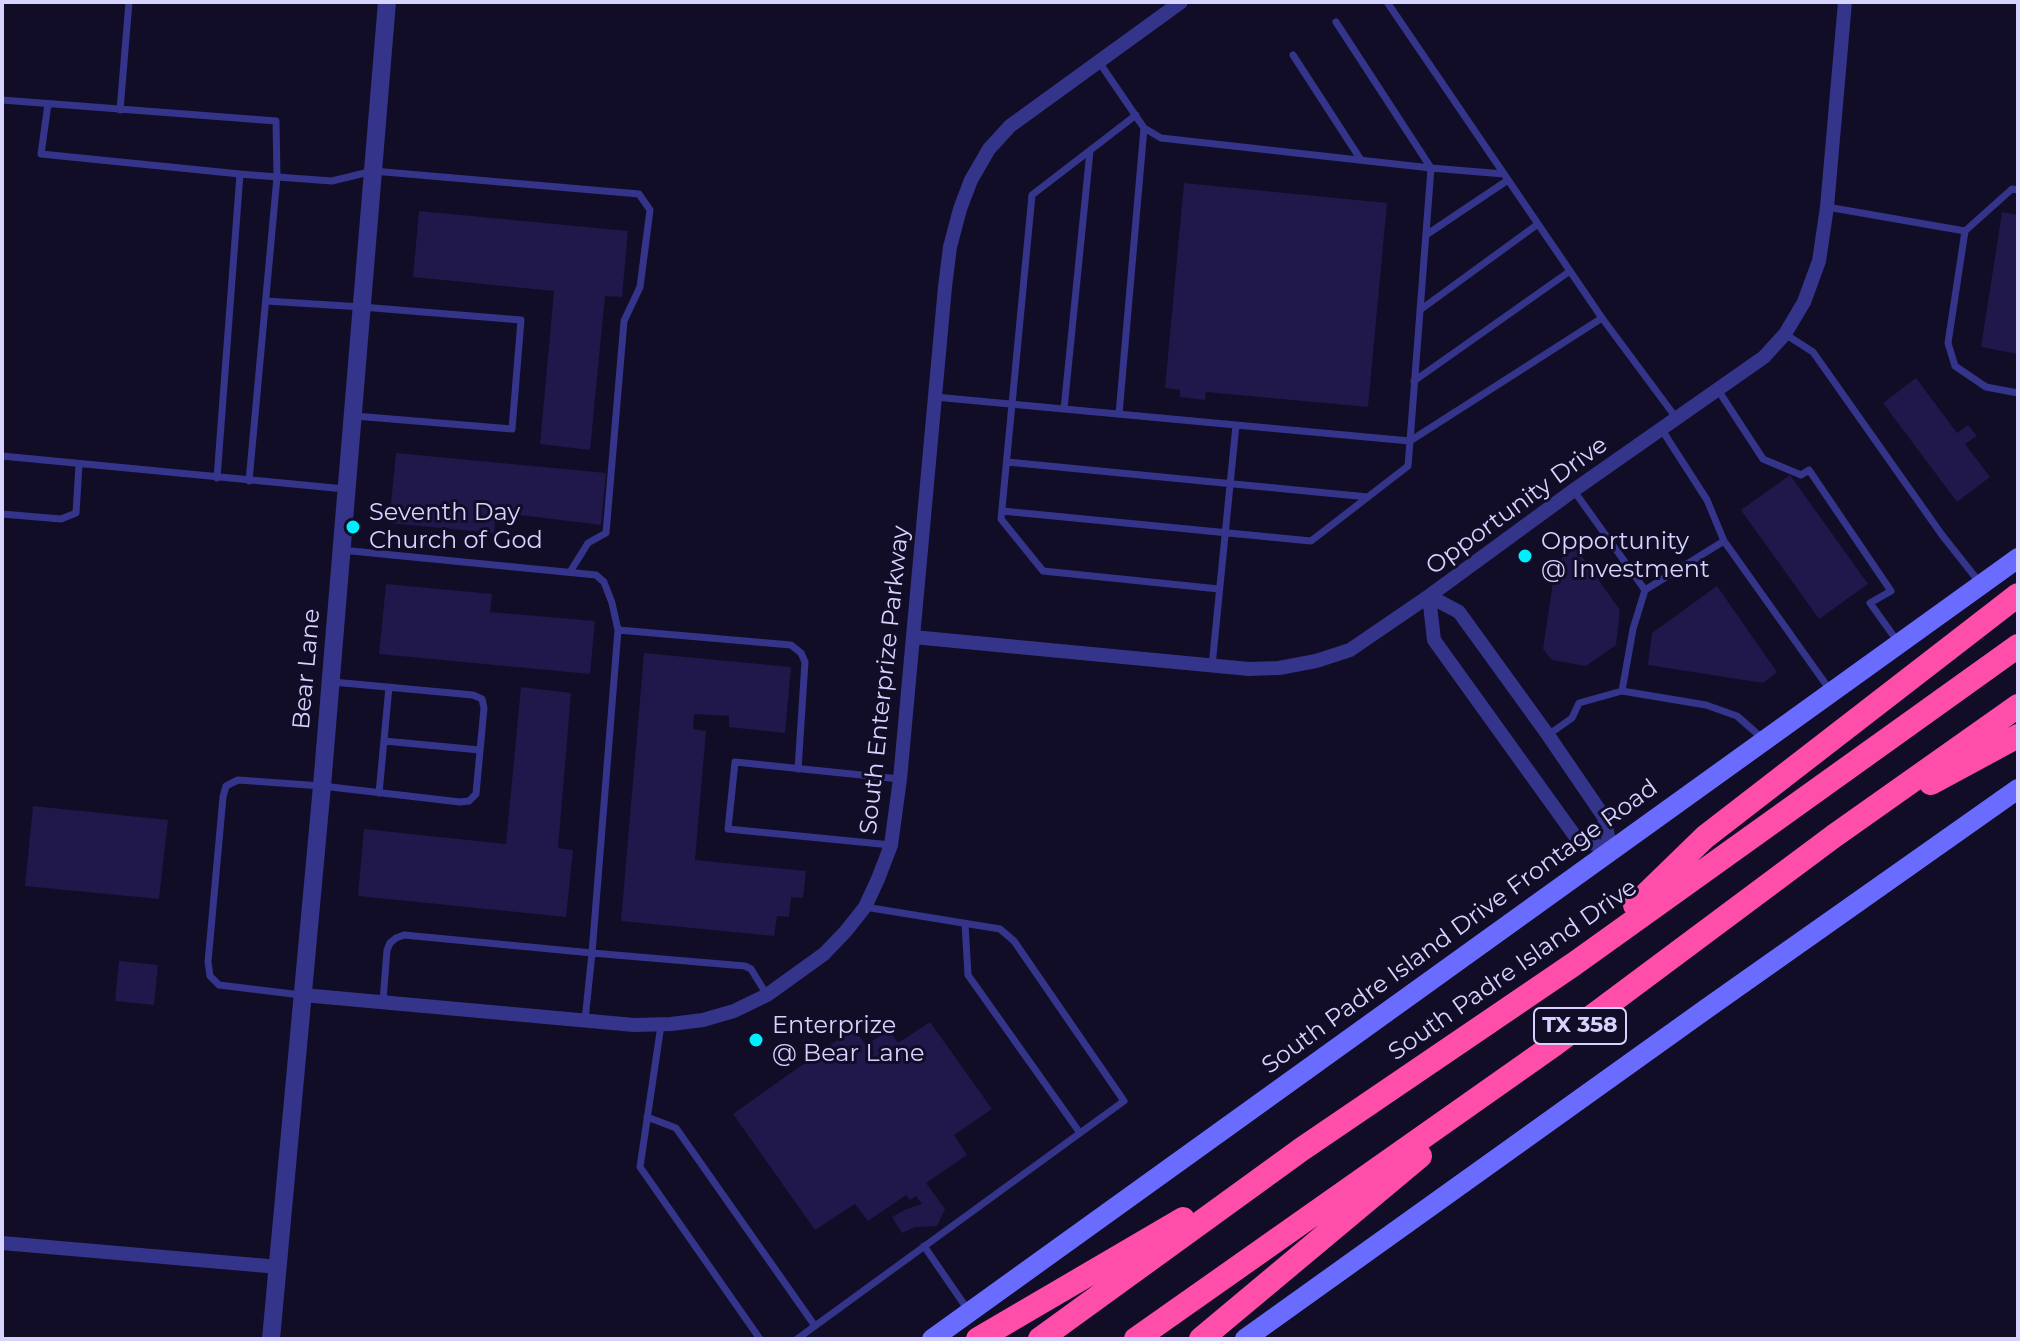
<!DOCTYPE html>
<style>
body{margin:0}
#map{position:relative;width:2020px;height:1341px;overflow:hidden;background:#110d27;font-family:Montserrat,sans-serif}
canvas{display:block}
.frame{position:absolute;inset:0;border:4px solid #d7d3ff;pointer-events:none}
</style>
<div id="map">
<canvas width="2020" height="1341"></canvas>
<div class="frame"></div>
</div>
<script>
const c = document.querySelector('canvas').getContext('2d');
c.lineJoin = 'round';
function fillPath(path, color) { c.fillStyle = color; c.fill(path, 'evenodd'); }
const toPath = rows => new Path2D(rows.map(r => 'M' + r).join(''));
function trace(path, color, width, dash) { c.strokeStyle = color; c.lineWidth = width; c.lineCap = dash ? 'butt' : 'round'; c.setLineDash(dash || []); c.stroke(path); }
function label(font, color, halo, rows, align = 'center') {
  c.font = font + ' Montserrat,sans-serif'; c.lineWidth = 6; c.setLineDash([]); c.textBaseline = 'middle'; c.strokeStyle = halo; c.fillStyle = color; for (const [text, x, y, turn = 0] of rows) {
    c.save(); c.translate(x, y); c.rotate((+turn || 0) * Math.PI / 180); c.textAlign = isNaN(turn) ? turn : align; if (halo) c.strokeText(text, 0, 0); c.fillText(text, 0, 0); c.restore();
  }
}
fillPath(toPath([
 [1184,183,1387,203,1368,407,1206,392,1205,400,1180,397,1180,390,1165,388],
 [419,211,628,231,622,297,605,296,590,450,540,444,554,291,413,277],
 [2002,212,2018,215,2018,354,1981,347],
 [1916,378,1957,433,1968,425,1977,436,1965,444,1990,477,1957,502,1883,403],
 [396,453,606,473,601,525,496,512,494,533,389,523],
 [1790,475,1868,584,1819,619,1741,510],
 [1576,548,1620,610,1616,645,1586,666,1552,660,1543,649,1556,562],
 [386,584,492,594,490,612,595,621,590,674,379,654],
 [1717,586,1777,672,1763,683,1648,665,1652,633],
 [644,653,791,667,785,733,729,727,729,716,694,714,693,729,706,731,695,860,806,871,803,898,791,897,789,917,777,916,774,936,621,921],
 [521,687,571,693,558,848,573,850,566,917,358,896,364,829,506,844],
 [33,806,168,820,159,899,25,886],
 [119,961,158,965,154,1005,115,1001],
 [930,1022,992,1109,954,1135,967,1155,926,1183,945,1209,937,1226,915,1227,902,1233,892,1217,904,1210,922,1204,916,1196,910,1200,906,1195,868,1221,855,1204,815,1230,733,1114,854,1028,866,1045,889,1030,898,1043]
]), '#20174a');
trace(toPath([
 [1387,2,1602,318],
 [1336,22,1431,168,1504,174],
 [1293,55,1361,160],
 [1099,62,1144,128,1161,138,1431,168,1410,441,1236,425,1212,666],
 [2,100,276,121,277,177,332,181,373,171,639,194,650,210,640,287,624,321,606,533,588,543,570,572],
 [48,104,41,154,240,174],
 [120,110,129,2],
 [1136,115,1032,195,1001,519,1043,571,1219,589],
 [1827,207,1965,231,2012,189,2018,190],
 [1965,231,1948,343,1955,366,1986,387,2018,393],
 [1426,235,1508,180],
 [266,301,362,307,521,320,512,429,355,416],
 [1420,310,1538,224],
 [1785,334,1813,352,1942,535,1980,583],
 [1414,381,1570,271],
 [1718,390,1763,459,1801,475,1809,470,1891,591,1870,603,1898,642],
 [935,397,1236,425],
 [1064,409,1090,151],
 [1119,414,1144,128],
 [1662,430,1707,500,1724,541],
 [2,456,345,489],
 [1007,462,1368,497],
 [217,478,240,174,277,177,249,481],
 [1574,491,1645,590,1633,629,1622,691],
 [1002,511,1311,541,1408,466,1410,441,1602,318,1677,419],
 [2,514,61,519,76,513,79,465],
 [341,550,596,575,604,582,612,603,618,630],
 [1645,590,1724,541,1830,690],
 [1548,735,1572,718,1579,703,1622,691,1706,705,1737,716,1762,738],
 [384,741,480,750],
 [379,793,389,687],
 [891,845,728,829,735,762,900,779],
 [965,924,968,975,1080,1133],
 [301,995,219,985,210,976,208,962,223,797,226,786,238,780,322,786,460,802,469,801,476,794,484,708,482,699,473,695,333,682],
 [767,995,751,969,745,966,592,953,618,630,791,645,801,653,805,662,798,769],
 [383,1001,387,950,390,943,396,938,404,935,592,953,585,1020],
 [661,1025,640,1167,760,1339],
 [647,1117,676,1128,815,1326],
 [924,1246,968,1310],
 [797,1339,1124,1101,1014,941,1000,929,865,907]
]), '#34348a', 7);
trace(toPath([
 [1429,596,1459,612,1548,735,1604,817,1611,851,1575,836,1434,640,1429,596],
 [913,637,1249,669,1279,668,1316,661,1350,650,1429,596,1574,490,1764,357,1785,334,1804,302,1819,261,1827,207,1845,2],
 [303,995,634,1025,671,1024,703,1020,734,1011,767,995,824,954,846,931,865,907,878,879,891,845,900,779,945,287,950,247,960,209,971,180,989,149,1010,126,1181,2],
 [2,1243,279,1267]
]), '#34348a', 14);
trace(toPath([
 [271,1339,322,786,387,2]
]), '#34348a', 18);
trace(toPath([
 [932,1339,2018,558],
 [1245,1339,1706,1009,2018,789]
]), '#6a6cff', 20);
trace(toPath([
 [1931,783,2018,736],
 [1635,905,1705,837,2018,595],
 [978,1339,1183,1219],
 [1040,1339,1302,1149,1574,964,2018,646],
 [1136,1339,1555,1044,1834,836,2018,706],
 [1201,1339,1420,1156]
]), '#ff4eaa', 24);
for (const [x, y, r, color] of [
 [353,527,8,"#00effe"],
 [1525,556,8,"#00effe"],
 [756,1040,8,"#00effe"]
]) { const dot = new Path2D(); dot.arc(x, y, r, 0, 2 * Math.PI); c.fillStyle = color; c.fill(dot); trace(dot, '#110d27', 3); }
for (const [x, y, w] of [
 [1580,1026,92]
]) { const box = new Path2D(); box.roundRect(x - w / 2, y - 18, w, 36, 6); c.fillStyle = '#110d27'; c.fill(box); trace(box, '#d7d3ff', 2); }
label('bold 22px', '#d7d3ff', null, [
 ["TX 358",1580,1026]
]);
label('24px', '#d7d3ff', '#110d27', [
 ["Opportunity Drive",1517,506,-36],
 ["Bear Lane",307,669,-85],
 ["South Enterprize Parkway",885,680,-84],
 ["South Padre Island Drive Frontage Road",1460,927,-36],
 ["South Padre Island Drive",1513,970,-35]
]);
label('24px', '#d7d3ff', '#110d27', [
 ["Seventh Day",369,513],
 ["Church of God",369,541],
 ["Opportunity",1541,542],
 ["@ Investment",1541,570],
 ["Enterprize",772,1026],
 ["@ Bear Lane",772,1054]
], 'left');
</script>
